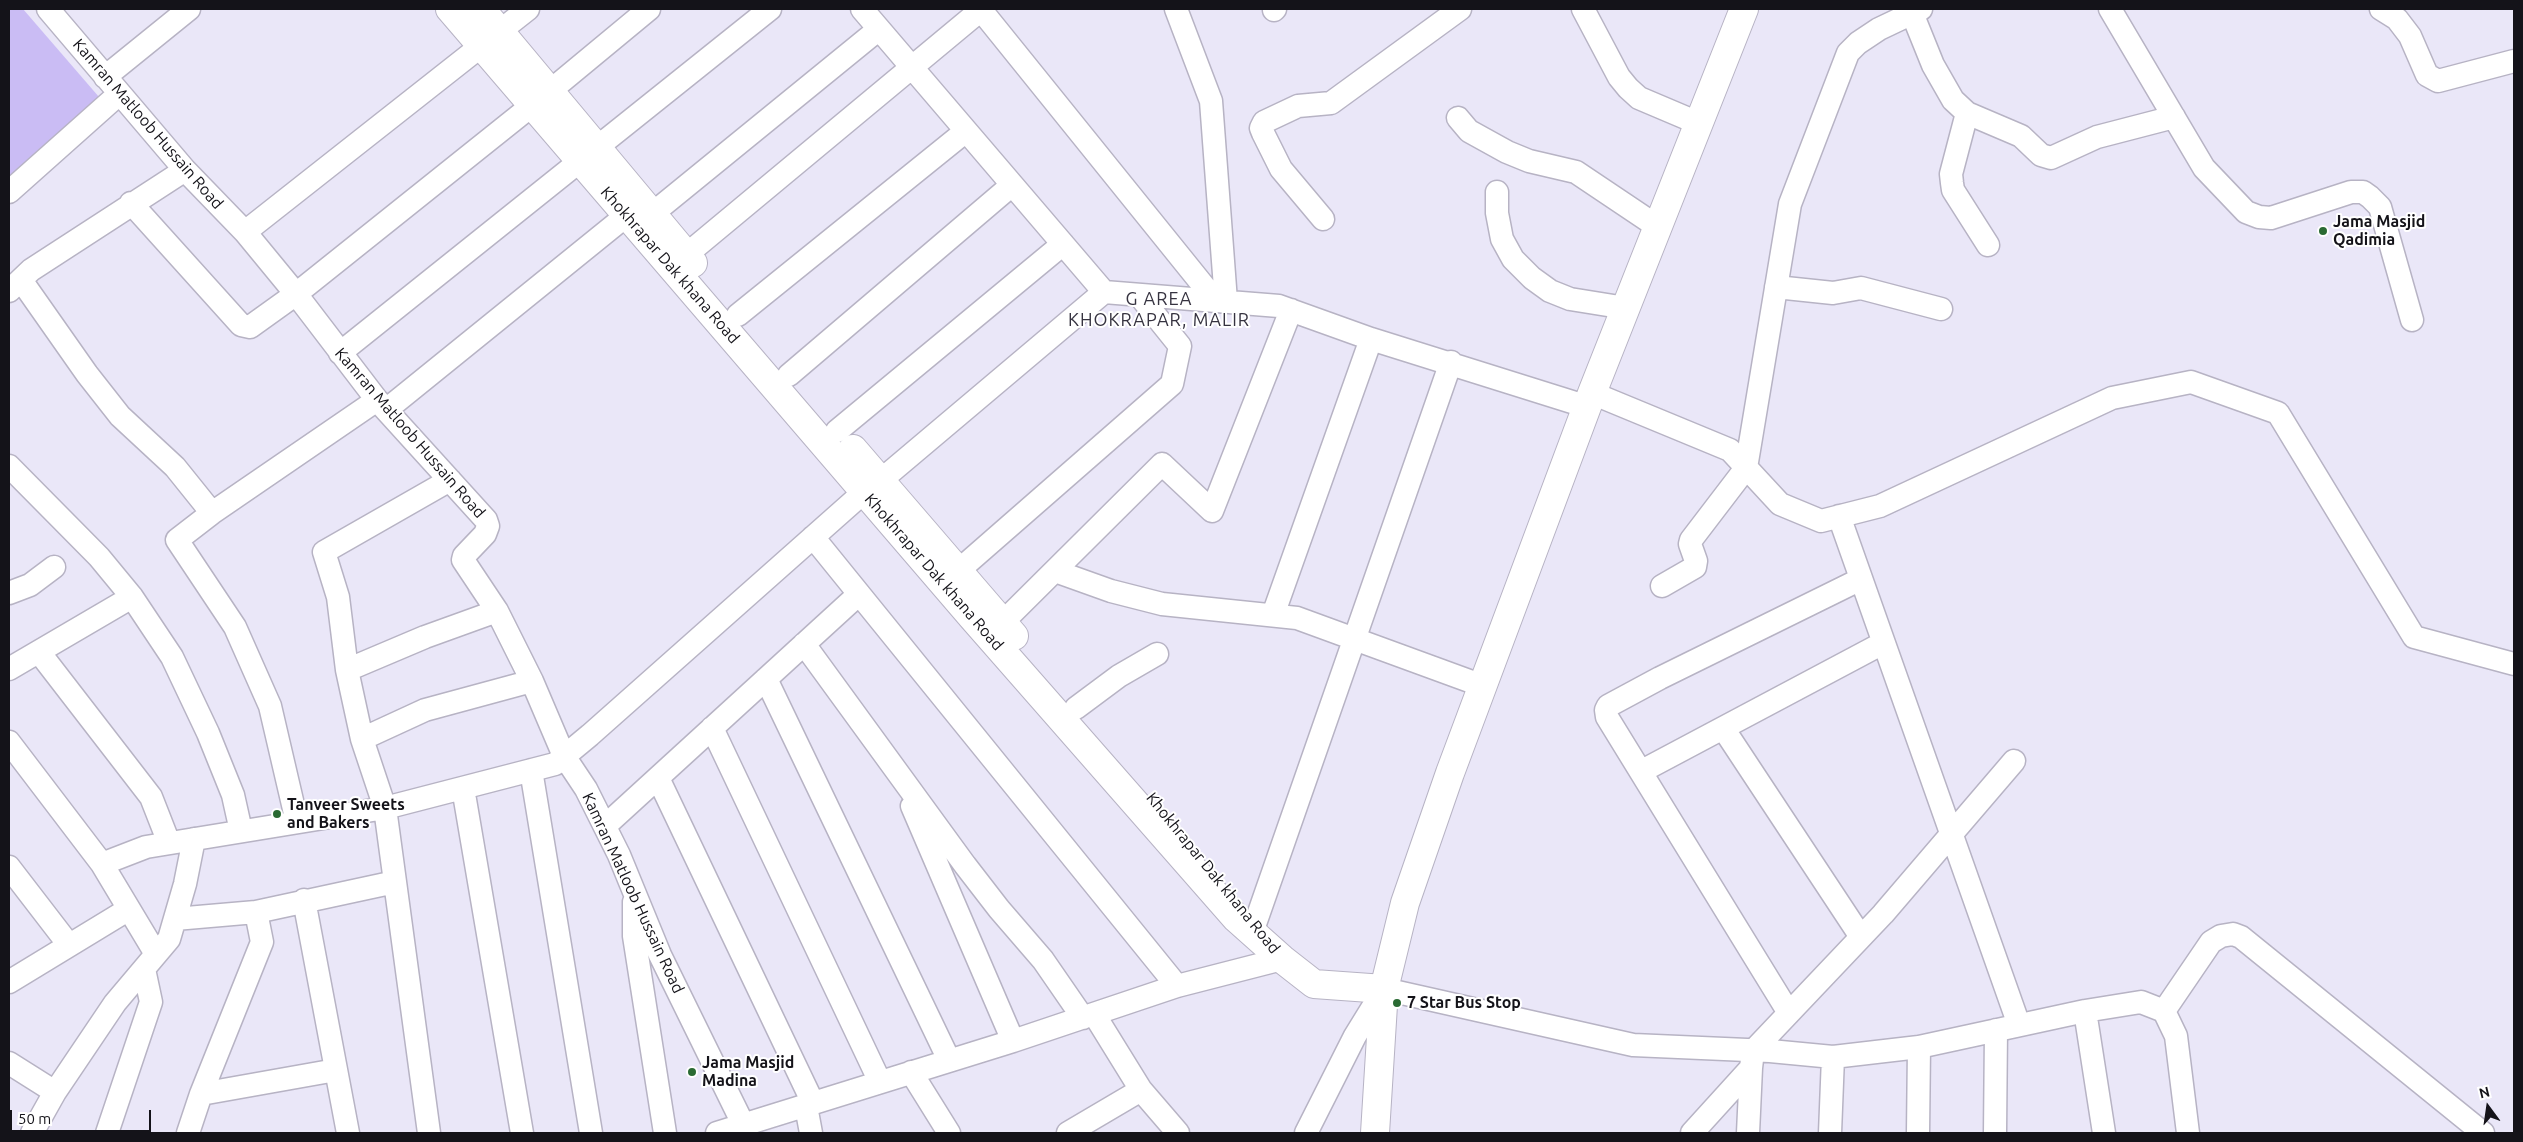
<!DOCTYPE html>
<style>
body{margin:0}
#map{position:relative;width:2523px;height:1142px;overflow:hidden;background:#eae7f8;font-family:Ubuntu,sans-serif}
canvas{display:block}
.frame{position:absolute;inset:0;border:10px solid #141319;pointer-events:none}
.north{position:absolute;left:2463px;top:1082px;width:50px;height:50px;-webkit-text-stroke:4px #fff;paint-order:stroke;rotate:346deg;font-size:14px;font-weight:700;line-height:20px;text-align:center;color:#141319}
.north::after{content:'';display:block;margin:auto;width:18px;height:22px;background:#141319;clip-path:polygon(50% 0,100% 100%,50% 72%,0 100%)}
.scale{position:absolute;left:10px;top:1110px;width:141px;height:22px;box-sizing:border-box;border:2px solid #141319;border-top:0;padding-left:6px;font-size:15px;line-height:18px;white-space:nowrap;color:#141319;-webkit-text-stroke:4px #fff;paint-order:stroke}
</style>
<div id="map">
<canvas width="2523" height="1142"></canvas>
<div class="frame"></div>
<div class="north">N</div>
<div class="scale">50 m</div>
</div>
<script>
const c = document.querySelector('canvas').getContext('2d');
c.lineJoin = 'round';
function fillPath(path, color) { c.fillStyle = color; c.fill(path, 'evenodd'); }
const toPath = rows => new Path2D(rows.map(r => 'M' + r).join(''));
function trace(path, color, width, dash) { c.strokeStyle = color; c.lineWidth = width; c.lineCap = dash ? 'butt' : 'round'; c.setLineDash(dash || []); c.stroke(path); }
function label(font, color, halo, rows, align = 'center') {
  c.font = font + ' Ubuntu,sans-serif'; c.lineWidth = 4; c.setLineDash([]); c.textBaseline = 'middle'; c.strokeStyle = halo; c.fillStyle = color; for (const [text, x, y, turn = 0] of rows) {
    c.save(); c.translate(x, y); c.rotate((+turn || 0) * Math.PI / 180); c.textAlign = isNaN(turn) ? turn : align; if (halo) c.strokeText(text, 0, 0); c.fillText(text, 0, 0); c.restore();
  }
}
fillPath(toPath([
 [9,9,23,9,99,97,9,183]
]), '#cabcf4');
const street = toPath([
 [48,9,185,170,245,232,296,294,377,400,486,520,488,526,485,534,464,556,463,560,497,611,532,681,564,756,586,789,619,855,660,955,744,1126,744,1133],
 [862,9,1104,292,1279,306,1371,339,1588,407],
 [1176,9,1211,101,1226,301],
 [1583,9,1619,77,1628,88,1639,98,1698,123],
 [2110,9,2204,168,2246,212,2259,217,2271,218,2351,192,2363,192,2370,197,2380,207,2412,320],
 [2381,9,2397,19,2410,36,2427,75,2438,81,2514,61],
 [981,10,1215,300],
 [1274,10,1275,9],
 [1912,13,1933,65,1953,100,1967,113,2021,136,2041,155,2051,158,2097,137,2174,117],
 [105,77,189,9],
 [1967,113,1951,174,1952,183,1953,190,1988,245],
 [1458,118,1469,131,1507,152,1529,161,1576,172,1658,227],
 [9,192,119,94],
 [1497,192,1497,213,1502,239,1513,259,1532,278,1550,291,1570,299,1626,308],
 [131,203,241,325,250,327,296,294,550,91,649,9],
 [652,214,879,29],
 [1323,219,1281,169,1263,133,1261,128,1264,122,1298,106,1331,103,1460,9],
 [245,232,528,9],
 [686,255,982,9],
 [21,280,87,374,120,416,175,467,212,513],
 [1776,287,1833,293,1861,288,1941,309],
 [9,291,31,270,185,170],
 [738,315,966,131],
 [340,353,770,9],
 [789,375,1012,185],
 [1592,393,1730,450,1780,504,1821,521,1880,506,2112,398,2191,382,2278,413,2414,637,2514,664],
 [386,410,627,215],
 [837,431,1063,244],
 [9,466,99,557,132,597,172,657,208,733,233,795,241,831],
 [1839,516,2019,1025],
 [813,537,1177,986],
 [958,571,1172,384,1180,346,1139,295],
 [1055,571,1111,591,1162,604,1297,618,1483,686],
 [1662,586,1695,567,1696,561,1690,544,1691,540,1746,468,1790,204,1848,53,1858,43,1879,29,1921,9],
 [9,593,30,585,54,567],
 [1273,615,1371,339],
 [1002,623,1162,464,1212,511,1291,310],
 [804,644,965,865,999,909,1043,960,1083,1018],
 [39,652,151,797,169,843],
 [9,669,132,597],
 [347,670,425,637,497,611],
 [766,679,949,1060],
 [1076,708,1119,676,1157,654],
 [712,728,880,1082],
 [1723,728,1861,937],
 [362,739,425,710,532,681],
 [9,742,102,864,156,954],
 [531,770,591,1133],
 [1642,771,1883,643],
 [658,778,813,1103],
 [463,788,522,1133],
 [912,806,1013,1041],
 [297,822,270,706,235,627,177,540,212,513,377,400],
 [605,826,859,594],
 [102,864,146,847,385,808,555,764,590,735,864,492,880,481,1104,292],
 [9,867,69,945],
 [304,900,348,1133],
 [634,902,634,936,665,1133],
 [175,919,256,912,395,882],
 [1255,924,1451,362],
 [9,982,129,909],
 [2085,1011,2104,1133],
 [2164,1011,2211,942,2221,936,2233,934,2241,937,2483,1133],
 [1789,1013,1607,717,1606,710,1608,706,1660,678,1861,579],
 [1094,1014,1141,1090,1178,1133],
 [9,1063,55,1092],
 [911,1072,949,1133],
 [201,1094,336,1070],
 [806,1106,811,1133],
 [32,1133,55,1092,115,1003,169,939,185,884,194,839],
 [107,1133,151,1002,144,969],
 [188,1133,201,1094,262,942,256,912],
 [429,1133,385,808,362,739,347,670,338,597,324,552,450,480],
 [717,1133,1013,1041,1177,986,1282,959],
 [1068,1133,1141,1090],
 [1306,1133,1355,1036,1384,989,1633,1045,1770,1051,1833,1057,1919,1047,2085,1011,2141,1002,2164,1011,2176,1036,2188,1133],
 [1692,1133,1751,1068],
 [1748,1133,1751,1068,1753,1051,1883,914,2014,761],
 [1830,1133,1833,1057],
 [1918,1133,1919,1047],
 [1995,1133,1996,1030]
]);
const secondary = toPath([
 [450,9,972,617,1236,918,1282,959,1314,984,1384,989],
 [481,9,693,263],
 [853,449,1014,636],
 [1375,1133,1384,989,1405,903,1450,773,1592,393,1744,9]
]);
trace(street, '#b7b3c4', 25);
trace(secondary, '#b7b3c4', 30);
trace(street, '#fff', 22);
trace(secondary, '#fff', 28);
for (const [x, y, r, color] of [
 [2323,231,5,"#2a6a33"],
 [277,814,5,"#2a6a33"],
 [1397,1003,5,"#2a6a33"],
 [692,1072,5,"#2a6a33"]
]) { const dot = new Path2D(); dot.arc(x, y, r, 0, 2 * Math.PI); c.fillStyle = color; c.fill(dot); trace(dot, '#fff', 2); }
label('16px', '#141319', '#fff', [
 ["Kamran Matloob Hussain Road",148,124,49],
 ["Khokhrapar Dak khana Road",670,265,49],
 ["Kamran Matloob Hussain Road",410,433,49],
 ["Khokhrapar Dak khana Road",934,572,49],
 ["Khokhrapar Dak khana Road",1213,873,51],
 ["Kamran Matloob Hussain Road",633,893,65]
]);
label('bold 16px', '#141319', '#fff', [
 ["Jama Masjid",2333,222],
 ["Qadimia",2333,240],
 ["Tanveer Sweets",287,805],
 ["and Bakers",287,823],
 ["7 Star Bus Stop",1407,1003],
 ["Jama Masjid",702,1063],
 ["Madina",702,1081]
], 'left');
c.letterSpacing = '1px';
label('18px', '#363340', '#fff', [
 ["G AREA",1159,299],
 ["KHOKRAPAR, MALIR",1159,320]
]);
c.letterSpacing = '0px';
</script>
